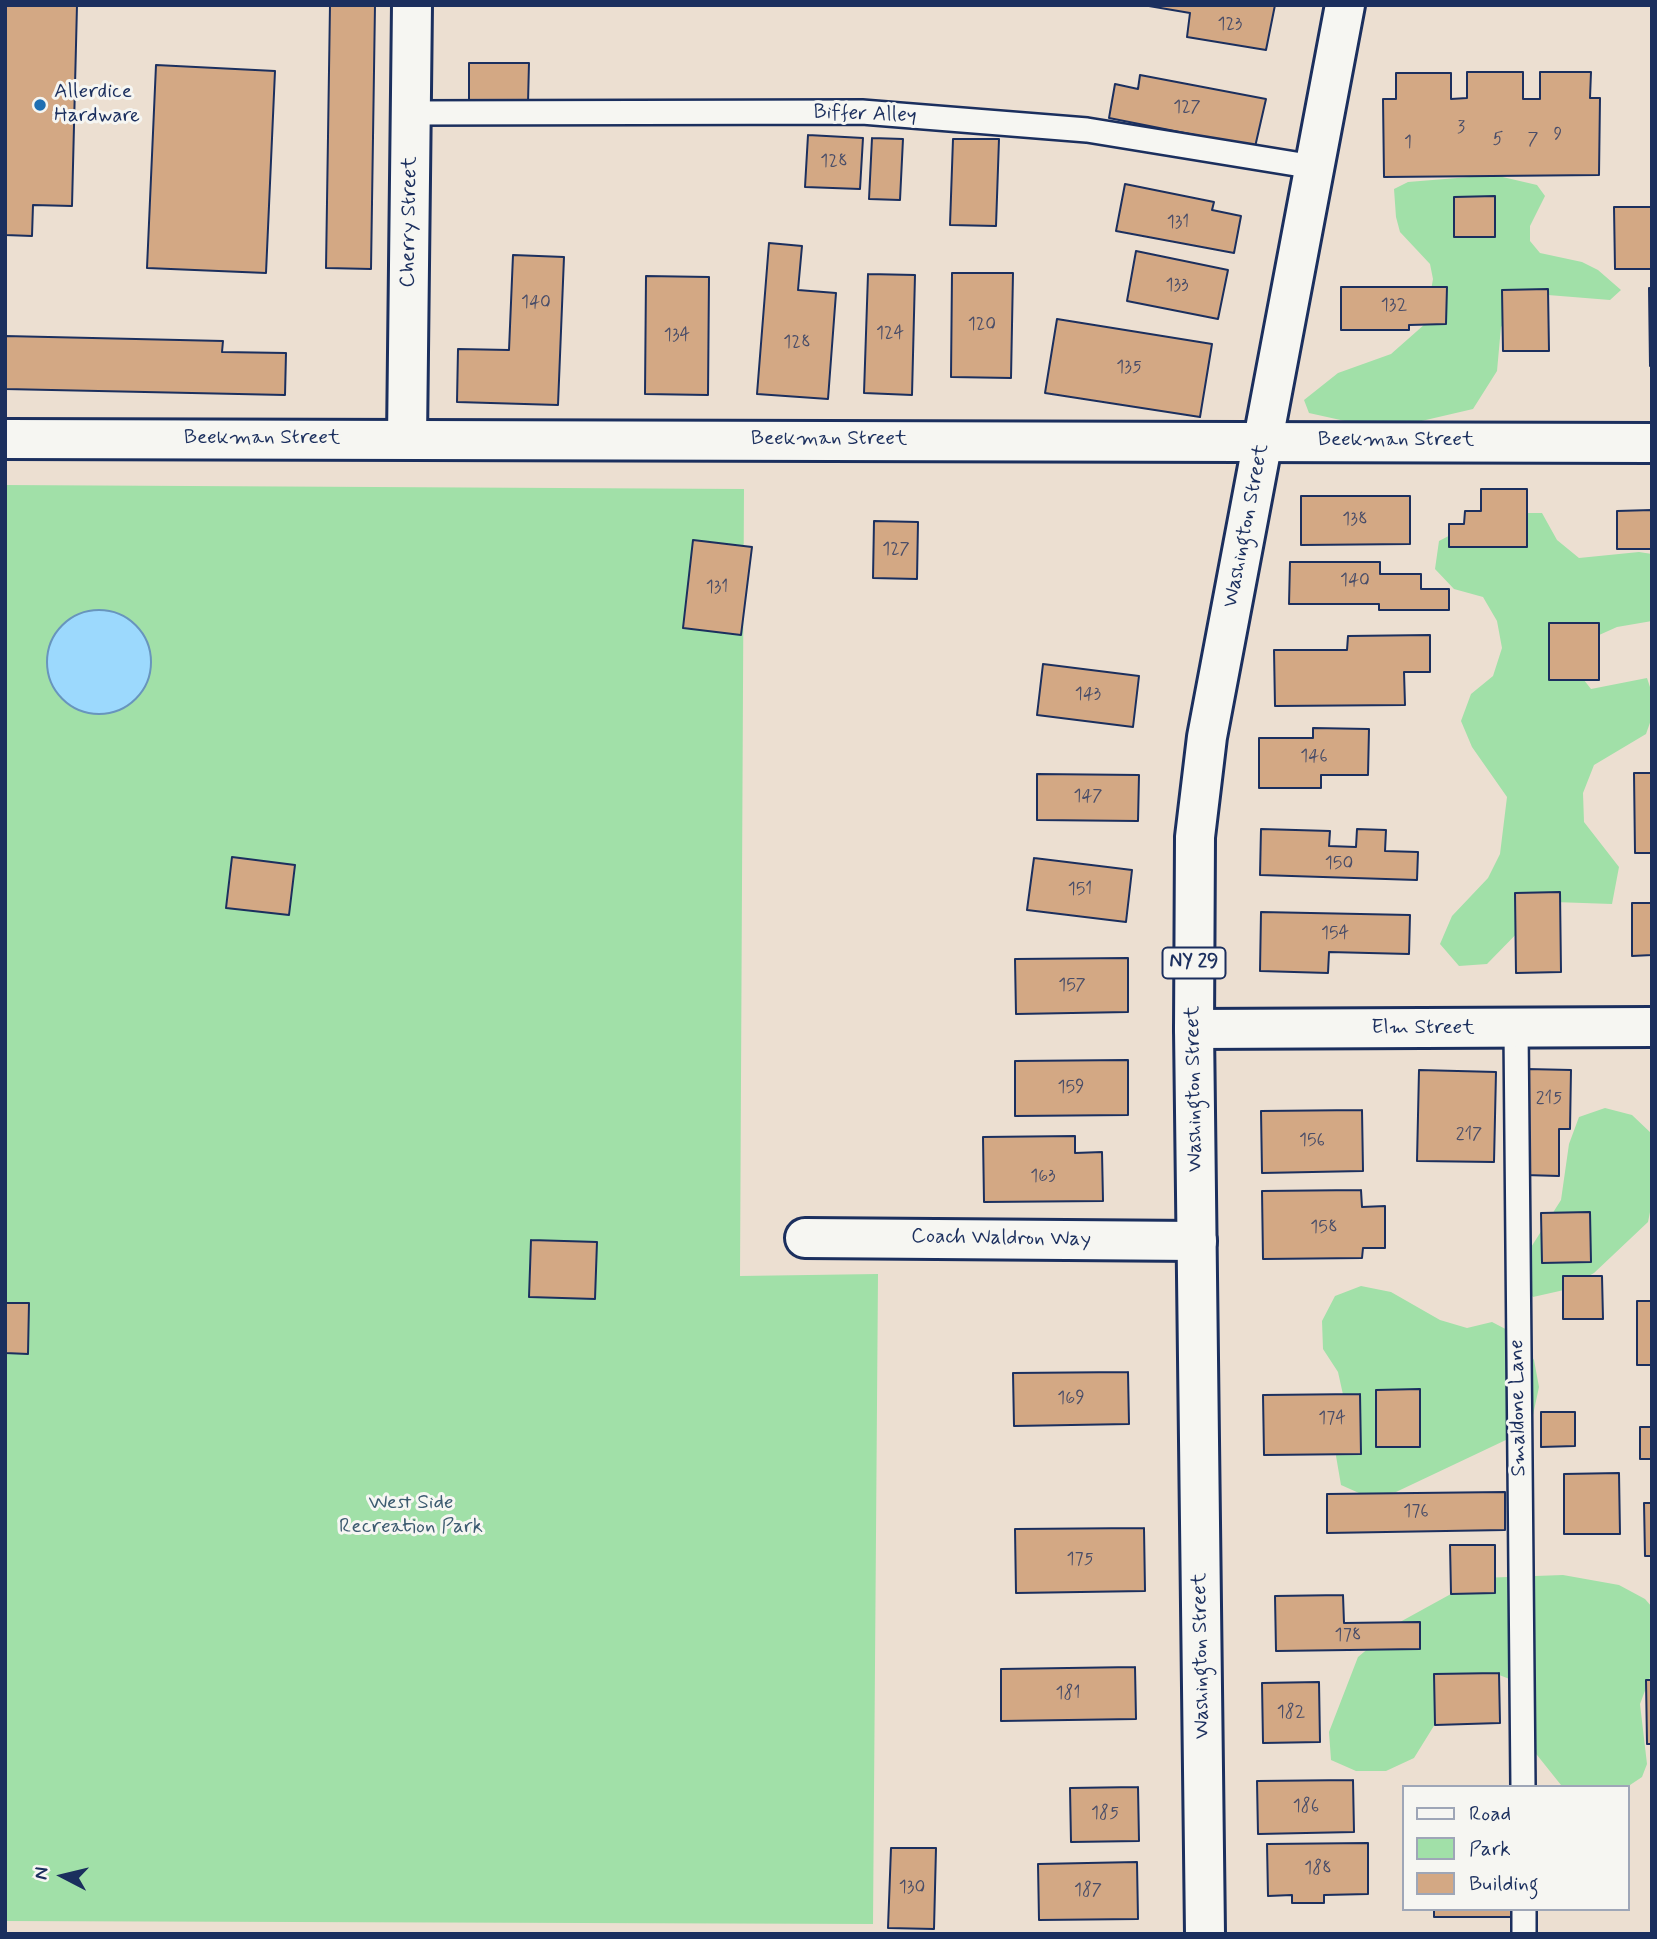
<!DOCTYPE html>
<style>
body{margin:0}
#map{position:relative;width:1657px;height:1939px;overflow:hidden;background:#ecdfd1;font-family:Mynerve,sans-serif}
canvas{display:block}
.frame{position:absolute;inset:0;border:7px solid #1b2f5e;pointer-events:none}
.legend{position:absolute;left:1402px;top:1785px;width:228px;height:126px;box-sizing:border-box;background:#f6f6f2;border:2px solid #9ea6b7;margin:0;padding:9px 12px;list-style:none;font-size:21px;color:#1b2f5e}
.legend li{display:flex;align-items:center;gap:14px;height:35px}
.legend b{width:35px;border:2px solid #9ea6b7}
.north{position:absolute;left:28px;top:1841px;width:70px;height:70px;-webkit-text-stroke:5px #f6f6f2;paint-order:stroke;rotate:277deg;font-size:19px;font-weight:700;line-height:28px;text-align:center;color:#1b2f5e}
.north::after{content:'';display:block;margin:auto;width:24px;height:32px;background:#1b2f5e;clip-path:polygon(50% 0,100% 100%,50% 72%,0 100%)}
</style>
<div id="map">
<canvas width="1657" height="1939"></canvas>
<div class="frame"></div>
<ul class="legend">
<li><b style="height:9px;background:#f6f6f2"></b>Road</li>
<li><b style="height:19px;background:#a1e0a8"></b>Park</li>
<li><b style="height:19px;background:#d3a884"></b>Building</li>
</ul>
<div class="north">N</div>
</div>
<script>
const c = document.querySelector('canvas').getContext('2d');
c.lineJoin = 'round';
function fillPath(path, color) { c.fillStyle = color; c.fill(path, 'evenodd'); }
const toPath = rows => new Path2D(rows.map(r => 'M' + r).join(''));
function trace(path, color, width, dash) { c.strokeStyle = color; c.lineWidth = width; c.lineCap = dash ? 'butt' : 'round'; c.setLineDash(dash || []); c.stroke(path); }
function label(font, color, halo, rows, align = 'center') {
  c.font = font + ' Mynerve,sans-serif'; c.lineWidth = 6; c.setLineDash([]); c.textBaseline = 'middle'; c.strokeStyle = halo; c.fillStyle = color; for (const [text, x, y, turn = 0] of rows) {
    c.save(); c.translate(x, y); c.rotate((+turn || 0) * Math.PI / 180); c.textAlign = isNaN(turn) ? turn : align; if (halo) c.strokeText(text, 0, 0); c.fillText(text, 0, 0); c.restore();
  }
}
fillPath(toPath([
 [1494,175,1537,185,1545,196,1530,226,1530,241,1540,253,1582,262,1598,270,1621,290,1610,300,1548,295,1520,303,1501,327,1497,371,1473,409,1400,426,1372,427,1309,413,1304,400,1338,373,1391,354,1425,324,1433,279,1430,264,1400,232,1396,217,1394,189,1408,182],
 [5,485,744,489,740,1276,878,1274,873,1924,5,1921],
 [1516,513,1542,513,1557,540,1579,558,1639,552,1652,554,1652,621,1617,627,1588,640,1573,666,1591,689,1647,678,1652,693,1652,717,1646,734,1594,765,1583,793,1584,822,1619,867,1612,904,1554,902,1530,920,1487,964,1459,966,1440,944,1452,916,1488,878,1500,854,1507,797,1472,747,1461,721,1471,694,1493,676,1502,648,1497,621,1483,597,1454,589,1435,569,1439,541,1464,528],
 [1605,1108,1632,1115,1652,1134,1652,1202,1648,1222,1594,1273,1564,1290,1533,1297,1514,1274,1561,1200,1569,1144,1579,1117],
 [1361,1286,1391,1292,1440,1320,1467,1328,1492,1322,1519,1336,1534,1360,1539,1387,1533,1415,1508,1439,1396,1492,1368,1497,1341,1485,1336,1456,1344,1399,1338,1372,1323,1349,1322,1321,1335,1296],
 [1563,1575,1619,1585,1645,1599,1652,1607,1652,1672,1640,1704,1647,1764,1642,1777,1627,1787,1561,1785,1525,1740,1520,1683,1494,1673,1466,1686,1445,1708,1414,1758,1386,1771,1356,1771,1331,1760,1329,1732,1358,1657,1400,1622,1480,1578]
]), '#a1e0a8');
const water = toPath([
 '47 662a52 52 0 1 1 104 0a52 52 0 1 1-104 0Z'
]);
fillPath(water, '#9cd9fd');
trace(water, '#6895bd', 2);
const building = toPath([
 [5,5,77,5,72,206,33,205,32,236,5,235,5,5],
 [330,5,375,5,371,269,326,268,330,5],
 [1143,5,1275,5,1266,50,1187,37,1190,13,1143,5],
 [469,63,529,63,528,103,469,103,469,63],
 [156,65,275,71,266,273,147,268,156,65],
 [1467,72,1523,72,1523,99,1540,99,1540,72,1591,72,1590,98,1600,98,1599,175,1384,177,1383,99,1396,99,1396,73,1451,73,1451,99,1467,98,1467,72],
 [1140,75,1266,99,1255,147,1109,118,1115,84,1138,89,1140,75],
 [808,135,863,138,860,189,805,187,808,135],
 [872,138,903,139,900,200,869,199,872,138],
 [953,139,999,139,996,226,950,225,953,139],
 [1125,184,1214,202,1212,210,1241,216,1234,253,1116,231,1125,184],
 [1495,196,1495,237,1454,237,1454,197,1495,196],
 [1614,207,1652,207,1652,269,1615,269,1614,207],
 [769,243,802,246,798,290,836,293,828,399,757,394,769,243],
 [1136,251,1228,270,1218,319,1127,301,1136,251],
 [513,255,564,257,558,405,457,402,458,349,509,350,513,255],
 [952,273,1013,273,1011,378,951,377,952,273],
 [868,274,915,275,912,395,864,393,868,274],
 [646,276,709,277,708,395,645,394,646,276],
 [1341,287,1447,287,1446,324,1409,325,1409,330,1341,330,1341,287],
 [1649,288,1652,288,1652,366,1650,366,1649,288],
 [1548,289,1549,351,1503,351,1502,290,1548,289],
 [1057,319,1212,344,1200,417,1045,393,1057,319],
 [5,336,223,341,222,352,286,353,285,395,5,389,5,336],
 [1481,489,1527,489,1527,547,1449,547,1449,524,1464,524,1465,511,1481,511,1481,489],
 [1301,496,1410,496,1410,544,1301,545,1301,496],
 [1652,510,1652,549,1617,549,1617,511,1652,510],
 [874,521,918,522,917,579,873,578,874,521],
 [693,540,752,547,741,635,683,628,693,540],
 [1290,562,1380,562,1380,574,1421,574,1421,589,1449,589,1449,610,1379,610,1379,604,1289,604,1290,562],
 [1549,623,1599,623,1599,680,1549,680,1549,623],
 [1430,635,1430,672,1404,672,1405,705,1275,706,1274,650,1347,650,1348,636,1430,635],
 [1043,664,1139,676,1133,727,1037,715,1043,664],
 [1313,728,1369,729,1368,775,1321,775,1321,788,1259,788,1259,738,1313,738,1313,728],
 [1634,773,1652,773,1652,853,1635,853,1634,773],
 [1037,774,1139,775,1138,821,1037,820,1037,774],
 [1261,829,1330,831,1329,846,1356,847,1357,829,1386,830,1385,851,1418,852,1417,880,1260,875,1261,829],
 [232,857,295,865,289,915,226,908,232,857],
 [1034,858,1132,870,1126,922,1027,910,1034,858],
 [1560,892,1561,972,1516,973,1515,893,1560,892],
 [1632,903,1652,903,1652,955,1632,956,1632,903],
 [1261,912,1410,915,1409,954,1329,952,1328,973,1260,971,1261,912],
 [1128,958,1128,1012,1016,1014,1015,959,1128,958],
 [1128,1060,1128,1115,1015,1116,1015,1061,1128,1060],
 [1527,1069,1571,1070,1570,1129,1559,1129,1559,1176,1525,1175,1527,1069],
 [1419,1070,1496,1072,1494,1162,1417,1161,1419,1070],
 [1362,1110,1363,1171,1262,1173,1261,1111,1362,1110],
 [1075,1136,1075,1153,1102,1152,1103,1201,984,1202,983,1137,1075,1136],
 [1361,1190,1362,1207,1385,1206,1385,1248,1363,1248,1362,1258,1263,1259,1262,1191,1361,1190],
 [1590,1212,1591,1262,1542,1263,1541,1213,1590,1212],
 [531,1240,597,1242,595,1299,529,1297,531,1240],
 [1563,1276,1602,1276,1603,1319,1563,1319,1563,1276],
 [1637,1301,1652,1301,1652,1365,1637,1365,1637,1301],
 [5,1303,29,1303,28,1354,5,1353,5,1303],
 [1128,1372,1129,1424,1014,1426,1013,1373,1128,1372],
 [1420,1389,1420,1447,1376,1447,1376,1390,1420,1389],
 [1360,1394,1361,1454,1264,1455,1263,1395,1360,1394],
 [1541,1412,1575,1412,1575,1446,1541,1447,1541,1412],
 [1640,1427,1652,1427,1652,1459,1640,1459,1640,1427],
 [1619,1473,1620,1534,1564,1534,1564,1474,1619,1473],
 [1505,1492,1505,1530,1327,1533,1327,1494,1505,1492],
 [1644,1503,1652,1503,1652,1556,1645,1556,1644,1503],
 [1144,1528,1145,1591,1016,1593,1015,1529,1144,1528],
 [1450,1545,1495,1545,1495,1593,1451,1594,1450,1545],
 [1343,1595,1344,1623,1420,1622,1420,1649,1276,1651,1275,1596,1343,1595],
 [1135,1667,1136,1719,1001,1721,1001,1669,1135,1667],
 [1499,1673,1500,1723,1435,1725,1434,1674,1499,1673],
 [1646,1680,1652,1680,1652,1744,1647,1744,1646,1680],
 [1319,1682,1320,1742,1263,1743,1262,1683,1319,1682],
 [1353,1780,1354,1832,1258,1834,1257,1781,1353,1780],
 [1138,1787,1139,1841,1071,1842,1070,1788,1138,1787],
 [1368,1843,1368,1894,1324,1895,1324,1903,1292,1903,1292,1895,1268,1896,1267,1844,1368,1843],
 [891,1848,936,1848,934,1929,888,1928,891,1848],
 [1137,1862,1138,1919,1039,1920,1038,1864,1137,1862],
 [1434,1909,1511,1909,1511,1917,1434,1917,1434,1909]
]);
fillPath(building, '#d3a884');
trace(building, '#1b2f5e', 2);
const lane = toPath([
 [412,113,862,112,1087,130,1314,167],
 [1516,1029,1523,1787],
 [1524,1909,1524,1934]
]);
const street = toPath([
 [407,439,412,5],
 [1194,1029,1652,1027],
 [805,1238,1197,1241]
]);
const secondary = toPath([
 [5,439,1652,443]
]);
const highway = toPath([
 [1205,1934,1194,1029,1195,837,1207,737,1345,5]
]);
trace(lane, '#1b2f5e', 28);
trace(street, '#1b2f5e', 44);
trace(secondary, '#1b2f5e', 44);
trace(highway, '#1b2f5e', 44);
trace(lane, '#f6f6f2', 23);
trace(street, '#f6f6f2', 38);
trace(secondary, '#f6f6f2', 38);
trace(highway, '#f6f6f2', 38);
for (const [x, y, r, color] of [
 [40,105,7,"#1f6fb2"]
]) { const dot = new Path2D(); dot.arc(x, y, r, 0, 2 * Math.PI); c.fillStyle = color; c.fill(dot); trace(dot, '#f6f6f2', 2.5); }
label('18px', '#494d68', null, [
 ["123",1230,25],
 ["127",1187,108],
 ["3",1461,128],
 ["9",1558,135],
 ["5",1498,140],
 ["7",1533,140],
 ["1",1408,143],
 ["128",834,162],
 ["131",1178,223],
 ["133",1177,286],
 ["140",536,303],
 ["132",1394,306],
 ["120",982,325],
 ["124",890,334],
 ["134",677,336],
 ["128",797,343],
 ["135",1129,368],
 ["138",1355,520],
 ["127",896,550],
 ["140",1355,581],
 ["131",717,588],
 ["143",1088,695],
 ["146",1314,757],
 ["147",1088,797],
 ["150",1339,864],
 ["151",1080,890],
 ["154",1335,934],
 ["157",1072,986],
 ["159",1071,1088],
 ["215",1549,1099],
 ["217",1469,1135],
 ["156",1312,1141],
 ["163",1043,1177],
 ["158",1324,1228],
 ["169",1071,1399],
 ["174",1332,1419],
 ["176",1416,1512],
 ["175",1080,1560],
 ["178",1348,1636],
 ["181",1068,1694],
 ["182",1291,1713],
 ["186",1306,1807],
 ["185",1105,1814],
 ["188",1318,1869],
 ["130",912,1888],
 ["187",1088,1891]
]);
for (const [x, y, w] of [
 [1194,963,63]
]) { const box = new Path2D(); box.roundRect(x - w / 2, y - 15.5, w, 31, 5); c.fillStyle = '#f6f6f2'; c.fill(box); trace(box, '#1b2f5e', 2); }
label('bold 19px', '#1b2f5e', null, [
 ["NY 29",1194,963]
]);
label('21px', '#1b2f5e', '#f6f6f2', [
 ["Allerdice",54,93],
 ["Hardware",54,117]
], 'left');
label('21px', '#1b2f5e', '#f6f6f2', [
 ["Biffer Alley",865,115,2],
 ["Cherry Street",410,222,-89],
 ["Beekman Street",262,439],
 ["Beekman Street",829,440],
 ["Beekman Street",1396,441],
 ["Washington Street",1247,526,-79],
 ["Elm Street",1423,1029],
 ["Washington Street",1195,1089,-91],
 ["Coach Waldron Way",1001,1239,1],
 ["Smaldone Lane",1519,1408,-91],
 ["Washington Street",1202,1656,-91]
]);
label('21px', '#3c5b70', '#f6f6f2', [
 ["West Side",411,1504],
 ["Recreation Park",411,1528]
]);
</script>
